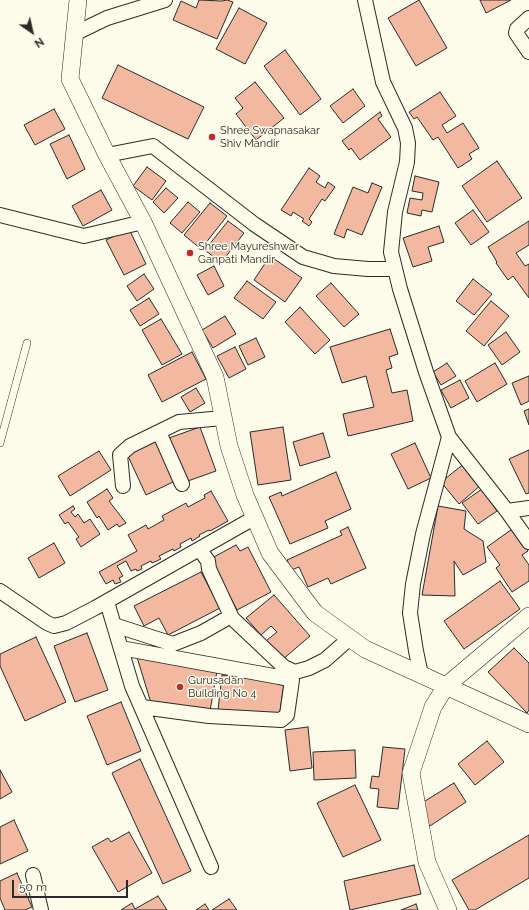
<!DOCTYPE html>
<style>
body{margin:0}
#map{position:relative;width:529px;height:910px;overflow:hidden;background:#fdfbea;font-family:Raleway,sans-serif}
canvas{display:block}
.north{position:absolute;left:12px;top:12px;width:40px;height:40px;-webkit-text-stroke:3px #fdfbea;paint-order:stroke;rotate:146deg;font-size:11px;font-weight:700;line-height:16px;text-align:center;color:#2b2b2b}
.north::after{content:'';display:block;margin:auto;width:14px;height:18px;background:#2b2b2b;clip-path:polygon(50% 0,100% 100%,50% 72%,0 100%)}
.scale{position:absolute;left:12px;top:880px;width:116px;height:18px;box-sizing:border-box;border:2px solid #2b2b2b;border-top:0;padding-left:5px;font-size:12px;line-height:14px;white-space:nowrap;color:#2b2b2b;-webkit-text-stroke:3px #fdfbea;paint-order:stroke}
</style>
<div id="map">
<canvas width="529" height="910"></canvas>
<div class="north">N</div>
<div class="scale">50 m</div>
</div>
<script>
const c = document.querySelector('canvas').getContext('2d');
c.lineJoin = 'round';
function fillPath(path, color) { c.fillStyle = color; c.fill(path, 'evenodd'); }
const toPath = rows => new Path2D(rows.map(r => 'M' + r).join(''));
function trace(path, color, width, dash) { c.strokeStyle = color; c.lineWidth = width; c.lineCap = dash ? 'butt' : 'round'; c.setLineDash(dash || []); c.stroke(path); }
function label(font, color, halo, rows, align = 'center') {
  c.font = font + ' Raleway,sans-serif'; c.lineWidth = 3; c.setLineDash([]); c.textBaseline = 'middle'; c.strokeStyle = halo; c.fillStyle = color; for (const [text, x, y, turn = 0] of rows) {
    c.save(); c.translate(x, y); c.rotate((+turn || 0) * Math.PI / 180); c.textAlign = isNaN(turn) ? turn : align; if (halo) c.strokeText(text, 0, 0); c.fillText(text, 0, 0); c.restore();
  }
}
const building = toPath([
 [199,0,222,1,227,0,233,2,217,39,173,20,181,1,196,8,199,0],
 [419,0,447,48,416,66,388,18,419,0],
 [480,0,511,0,486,13,480,0],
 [239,8,267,23,245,64,216,49,239,8],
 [285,50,321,99,300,115,264,66,285,50],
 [118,65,204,107,188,139,102,98,118,65],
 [255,82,284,118,256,140,236,114,243,108,235,98,255,82],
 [353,89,365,106,343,123,330,106,353,89],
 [440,92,456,116,442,125,447,133,463,123,479,148,469,154,472,159,458,168,438,137,433,140,417,117,414,119,409,112,440,92],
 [54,109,65,129,35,145,24,125,54,109],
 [380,112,382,116,378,119,391,137,360,160,351,148,349,150,342,141,380,112],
 [69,135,85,169,67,179,50,144,69,135],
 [497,161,522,198,487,222,462,186,497,161],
 [147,167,166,181,152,200,133,186,147,167],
 [309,168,320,176,316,182,325,188,328,182,335,187,325,201,322,199,309,219,312,222,309,226,302,221,304,219,293,212,291,216,281,210,309,168],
 [415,176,439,182,432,212,422,210,421,216,407,213,410,198,422,200,423,193,412,191,415,176],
 [372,183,382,187,362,235,347,229,344,238,334,234,353,187,368,193,372,183],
 [166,188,178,198,164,213,153,202,166,188],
 [101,190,112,210,83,226,72,206,101,190],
 [188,202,200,212,182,233,170,223,188,202],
 [210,203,227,216,201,249,184,235,210,203],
 [473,210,489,232,471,245,455,223,473,210],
 [228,221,244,233,221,263,205,250,228,221],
 [529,221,529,245,516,253,525,266,529,264,529,298,513,276,508,280,496,263,497,262,488,247,529,221],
 [439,226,444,242,428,247,432,261,413,267,403,238,439,226],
 [129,229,146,264,124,275,106,240,129,229],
 [270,256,302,278,285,302,254,280,270,256],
 [214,266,224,286,208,295,197,275,214,266],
 [144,274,154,289,137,301,127,286,144,274],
 [473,279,492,294,474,315,456,301,473,279],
 [247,281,276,302,263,319,234,298,247,281],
 [331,283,359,314,344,327,316,296,331,283],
 [149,298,159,314,140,326,130,310,149,298],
 [491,301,509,316,484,346,466,331,491,301],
 [300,307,330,340,315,354,285,322,300,307],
 [225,316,236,334,213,348,202,330,225,316],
 [161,319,182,354,162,365,142,330,161,319],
 [390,329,398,354,389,357,392,368,386,370,392,393,407,390,413,421,348,436,343,414,374,407,366,376,342,383,330,347,390,329],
 [506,332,520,352,502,365,488,345,506,332],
 [256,338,265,357,248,365,239,346,256,338],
 [235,347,246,369,229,378,217,356,235,347],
 [192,352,206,379,162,402,148,375,192,352],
 [447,363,456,376,441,385,433,372,447,363],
 [495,363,507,384,477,402,465,381,495,363],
 [529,376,529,401,521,405,512,383,529,376],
 [460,380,469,398,451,408,441,390,460,380],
 [196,388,205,403,190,412,181,397,196,388],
 [529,409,529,425,524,411,529,409],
 [200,427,216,471,185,482,169,438,200,427],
 [283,427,291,480,258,485,250,432,283,427],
 [323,433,330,457,300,466,293,442,323,433],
 [157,440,175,481,146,495,127,454,157,440],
 [415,443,431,478,408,489,391,454,415,443],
 [529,450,529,493,526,494,509,459,529,450],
 [99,451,111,470,70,496,58,476,99,451],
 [465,463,482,484,459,504,441,482,465,463],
 [336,472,351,509,325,521,328,528,290,544,269,497,281,492,282,496,336,472],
 [107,489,113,498,109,501,126,523,119,527,117,524,108,530,99,516,97,518,87,502,107,489],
 [482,489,497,511,478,524,462,503,482,489],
 [211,491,228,521,210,531,209,530,199,535,200,536,192,541,191,538,180,544,181,547,174,551,173,549,159,556,161,559,152,563,151,561,141,566,142,569,137,571,136,569,131,571,126,561,117,566,123,576,119,578,121,582,115,584,113,580,106,584,99,572,137,551,128,535,146,525,148,529,164,520,162,516,186,503,188,507,205,498,204,495,211,491],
 [73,506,75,509,71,512,75,517,78,514,84,523,90,519,100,534,81,547,76,539,79,537,68,522,65,524,59,515,73,506],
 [438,506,466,511,464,529,483,541,486,562,463,575,454,561,455,596,422,595,438,506],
 [348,527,366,568,331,584,328,578,308,587,299,567,291,570,287,560,342,535,340,531,348,527],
 [515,527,528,551,522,555,529,565,529,581,512,592,496,568,500,565,487,547,515,527],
 [54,543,65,563,39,578,28,558,54,543],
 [236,545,240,551,248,547,271,592,237,610,210,559,236,545],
 [201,572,220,608,168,635,159,618,144,626,134,606,201,572],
 [500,581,520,609,464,649,444,621,500,581],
 [274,595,310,636,282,660,266,641,277,632,271,626,261,635,246,618,274,595],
 [87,633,108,690,75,702,54,646,87,633],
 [36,637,66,702,25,721,0,666,0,654,36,637],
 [514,648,529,663,529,710,527,713,488,672,514,648],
 [136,654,217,671,210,711,151,703,136,654],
 [222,675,284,683,279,718,218,710,222,675],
 [121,702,141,751,107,765,87,716,121,702],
 [308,727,312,768,290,771,285,730,308,727],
 [487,741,504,762,475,785,458,764,487,741],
 [383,747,405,749,398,809,377,807,379,789,370,788,372,776,379,777,383,747],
 [355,750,356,778,314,780,313,752,355,750],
 [140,759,191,871,163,884,112,773,140,759],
 [0,770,12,792,0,799,0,770],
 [454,783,466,802,430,826,417,806,454,783],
 [355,785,381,840,343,857,317,803,355,785],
 [14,820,28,851,0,864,0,827,14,820],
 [129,832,152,873,118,892,92,847,108,838,111,842,129,832],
 [529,835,529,878,475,910,469,910,452,880,529,835],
 [414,865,421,894,350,910,344,881,414,865],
 [17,873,32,907,25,910,5,910,0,898,0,881,17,873],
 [158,896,167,910,121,910,132,903,135,909,158,896],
 [229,899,237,910,212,910,229,899],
 [205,904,209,910,196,910,205,904],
 [416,904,418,910,401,910,416,904]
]);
fillPath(building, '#f2b8a0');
trace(building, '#2b2b2b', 1);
const service = toPath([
 [0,443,27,343]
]);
const minor = toPath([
 [365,0,383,82,405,128,408,143,407,162,395,212,391,252,400,289,426,372,449,437,423,534,413,584,410,613,416,651,421,675],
 [529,18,517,29,516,33,529,52],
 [74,34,107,18,165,0],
 [107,155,153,146,254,224,303,257,334,266,368,269,395,269],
 [0,215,84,236,143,222],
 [159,432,182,484],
 [449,437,507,511,529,542],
 [123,486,120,455,130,446,179,422,223,418],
 [507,511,529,508],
 [200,550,208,561,209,569,232,618,284,667,295,672,309,668,325,660,350,638],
 [0,591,47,623,54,626,66,623,95,608,254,518],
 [107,602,132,686,211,867],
 [114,625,173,644,201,633,224,620],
 [121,648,279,677],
 [142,707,209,716,281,720,287,715,292,680,279,677,284,667],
 [33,875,41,910]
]);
const tertiary = toPath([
 [78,0,70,79,107,155,143,222,215,377,229,446,245,495,270,553,315,613,365,649,529,724],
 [448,910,427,862,411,773,433,707,446,686,529,616]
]);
trace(service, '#2b2b2b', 8);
trace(minor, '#2b2b2b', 16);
trace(tertiary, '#2b2b2b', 18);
trace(service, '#fdfbea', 7);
trace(minor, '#fdfbea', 14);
trace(tertiary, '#fdfbea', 17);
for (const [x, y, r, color] of [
 [212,137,4,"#c62828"],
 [190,253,4,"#c62828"],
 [180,687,4,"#c62828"]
]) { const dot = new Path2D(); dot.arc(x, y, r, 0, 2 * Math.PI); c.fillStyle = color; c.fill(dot); trace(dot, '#fdfbea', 1.5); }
label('11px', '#2b2b2b', '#fdfbea', [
 ["Shree Swapnasakar",220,131],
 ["Shiv Mandir",220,144],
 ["Shree Mayureshwar",198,247],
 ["Ganpati Mandir",198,260],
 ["Gurusadan",188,681],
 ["Building No 4",188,694]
], 'left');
</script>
